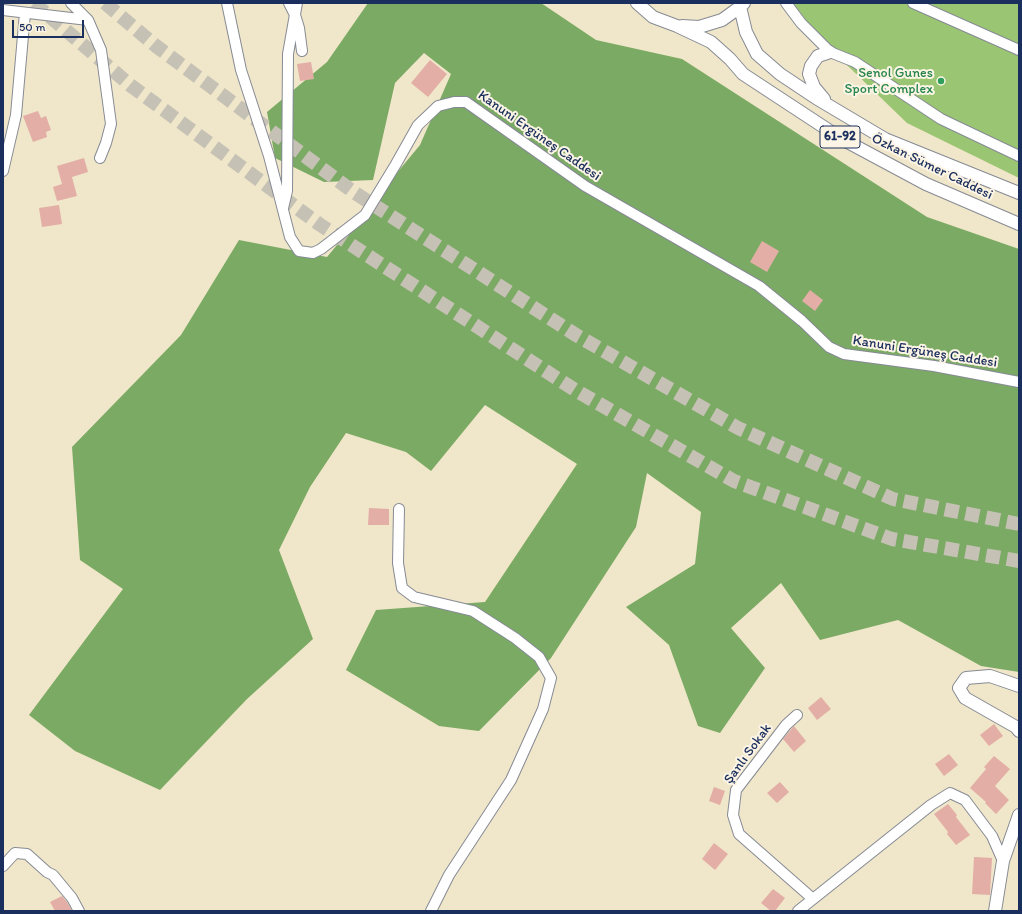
<!DOCTYPE html>
<meta charset="utf-8">
<style>
body{margin:0}
#map{position:relative;width:1022px;height:914px;overflow:hidden;background:#f0e6c9;font-family:Itim,sans-serif}
canvas{display:block}
.frame{position:absolute;inset:0;border:4px solid #1b2f5e;pointer-events:none}
.scale{position:absolute;left:12px;top:20px;width:72px;height:18px;box-sizing:border-box;border:2px solid #1b2f5e;border-top:0;padding-left:5px;font-size:12px;line-height:14px;white-space:nowrap;color:#1b2f5e;-webkit-text-stroke:3px #fcf5e5;paint-order:stroke}
</style>
<div id="map">
<canvas width="1022" height="914"></canvas>
<div class="frame"></div>
<div class="scale">50 m</div>
</div>
<script>
const c = document.querySelector('canvas').getContext('2d');
c.lineJoin = 'round';
function fillPath(path, color) { c.fillStyle = color; c.fill(path, 'evenodd'); }
const toPath = rows => new Path2D(rows.map(r => 'M' + r).join(''));
function trace(path, color, width, dash) { c.strokeStyle = color; c.lineWidth = width; c.lineCap = dash ? 'butt' : 'round'; c.setLineDash(dash || []); c.stroke(path); }
function label(font, color, halo, rows, align = 'center') {
  c.font = font + ' Itim,sans-serif'; c.lineWidth = 4; c.setLineDash([]); c.textBaseline = 'middle'; c.strokeStyle = halo; c.fillStyle = color; for (const [text, x, y, turn = 0] of rows) {
    c.save(); c.translate(x, y); c.rotate((+turn || 0) * Math.PI / 180); c.textAlign = isNaN(turn) ? turn : align; if (halo) c.strokeText(text, 0, 0); c.fillText(text, 0, 0); c.restore();
  }
}
fillPath(toPath([
 [793,3,1019,3,1019,178,907,123,821,40]
]), '#9ac572');
fillPath(toPath([
 [368,3,541,3,596,40,682,59,927,217,1019,249,1019,672,981,666,898,620,820,640,781,583,731,628,765,668,720,733,698,726,669,645,626,607,695,564,701,512,647,473,636,527,551,658,479,731,439,726,346,670,376,610,485,602,577,464,485,405,431,471,406,452,346,433,310,487,279,550,313,639,247,699,160,790,75,751,29,715,123,589,80,560,72,447,181,335,239,240,327,257,420,145,451,74,424,53,395,83,373,180,324,182,275,158,267,112,327,62]
]), '#7baa64');
fillPath(toPath([
 [430,60,447,74,428,97,411,83],
 [311,62,314,79,300,81,297,64],
 [38,111,41,118,46,116,51,130,46,132,47,137,33,142,23,116],
 [84,158,88,172,72,177,77,196,57,201,53,187,62,184,57,166],
 [59,205,62,224,42,227,39,208],
 [762,241,779,251,767,272,750,262],
 [810,290,823,300,815,311,802,301],
 [369,508,389,509,389,525,368,525],
 [821,697,831,709,817,720,808,708],
 [994,724,1003,736,989,746,980,735],
 [794,726,806,741,794,752,783,739],
 [949,754,958,765,944,776,935,764],
 [994,756,1010,769,995,786,1009,800,996,814,985,803,986,802,970,788,986,769,984,767],
 [780,782,789,792,777,803,767,793],
 [714,787,725,791,720,805,709,801],
 [948,804,957,815,956,817,970,835,956,845,947,834,948,832,934,814],
 [714,843,728,854,715,870,702,859],
 [974,857,992,858,990,895,972,894],
 [773,889,785,898,775,911,771,911,761,903],
 [62,896,67,902,72,911,55,911,50,902]
]), '#e3aea6');
trace(toPath([
 [34,3,130,85,319,224,575,390,734,481,892,539,1019,561],
 [105,3,156,46,355,193,576,335,738,428,893,499,1019,524]
]), '#c5c1b4', 14, [14, 7]);
const minor = toPath([
 [71,3,88,20],
 [227,3,241,70,269,156,290,237,299,251,313,253,321,249,365,215,396,164,418,125,438,106,454,102,466,102,585,186,759,286,802,321,829,347,844,354,934,366,1019,382],
 [289,3,295,15,299,28,302,51],
 [786,3,801,23,830,52,855,62,941,119,1019,156],
 [913,3,1019,50],
 [3,10,88,20,101,50,111,124,106,143,100,158],
 [3,171,16,115,25,13],
 [283,208,287,191,288,54,297,3],
 [399,509,398,563,402,588,414,597,473,611,515,638,539,657,551,678,543,709,511,780,449,875,431,911],
 [797,715,786,725,736,790,733,815,739,834,813,899],
 [3,866,15,853,27,854,47,872,53,875,72,898,79,911],
 [798,911,931,805,950,793,965,800,992,836,1003,861]
]);
const major = toPath([
 [637,3,653,17,677,26,711,42,730,59,743,74,842,139,926,184,1019,224],
 [740,7,746,32,757,54,780,74,816,98,885,139,1019,193],
 [682,26,699,27,722,20,740,7,744,3],
 [824,99,814,87,809,74,811,66,818,56,830,52],
 [1019,686,990,676,966,678,959,688,965,698,1016,727,1019,731],
 [995,911,1003,861,1019,815]
]);
trace(minor, '#868a94', 12);
trace(major, '#868a94', 14);
trace(minor, '#fff', 10);
trace(major, '#fff', 12);
for (const [x, y, r, color] of [
 [941,81,4,"#2e9e5b"]
]) { const dot = new Path2D(); dot.arc(x, y, r, 0, 2 * Math.PI); c.fillStyle = color; c.fill(dot); trace(dot, '#fcf5e5', 1.5); }
for (const [x, y, w] of [
 [840,137,40]
]) { const box = new Path2D(); box.roundRect(x - w / 2, y - 11, w, 22, 3); c.fillStyle = '#fcf5e5'; c.fill(box); trace(box, '#1b2f5e', 1); }
label('bold 13px', '#1b2f5e', null, [
 ["61-92",840,137]
]);
label('14px', '#27864d', '#fcf5e5', [
 ["Senol Gunes",933,73],
 ["Sport Complex",933,89]
], 'right');
label('14px', '#1b2f5e', '#fcf5e5', [
 ["Kanuni Ergüneş Caddesi",539,136,35],
 ["Özkan Sümer Caddesi",932,167,26],
 ["Kanuni Ergüneş Caddesi",925,352,9],
 ["Şanlı Sokak",748,754,-54]
]);
</script>
